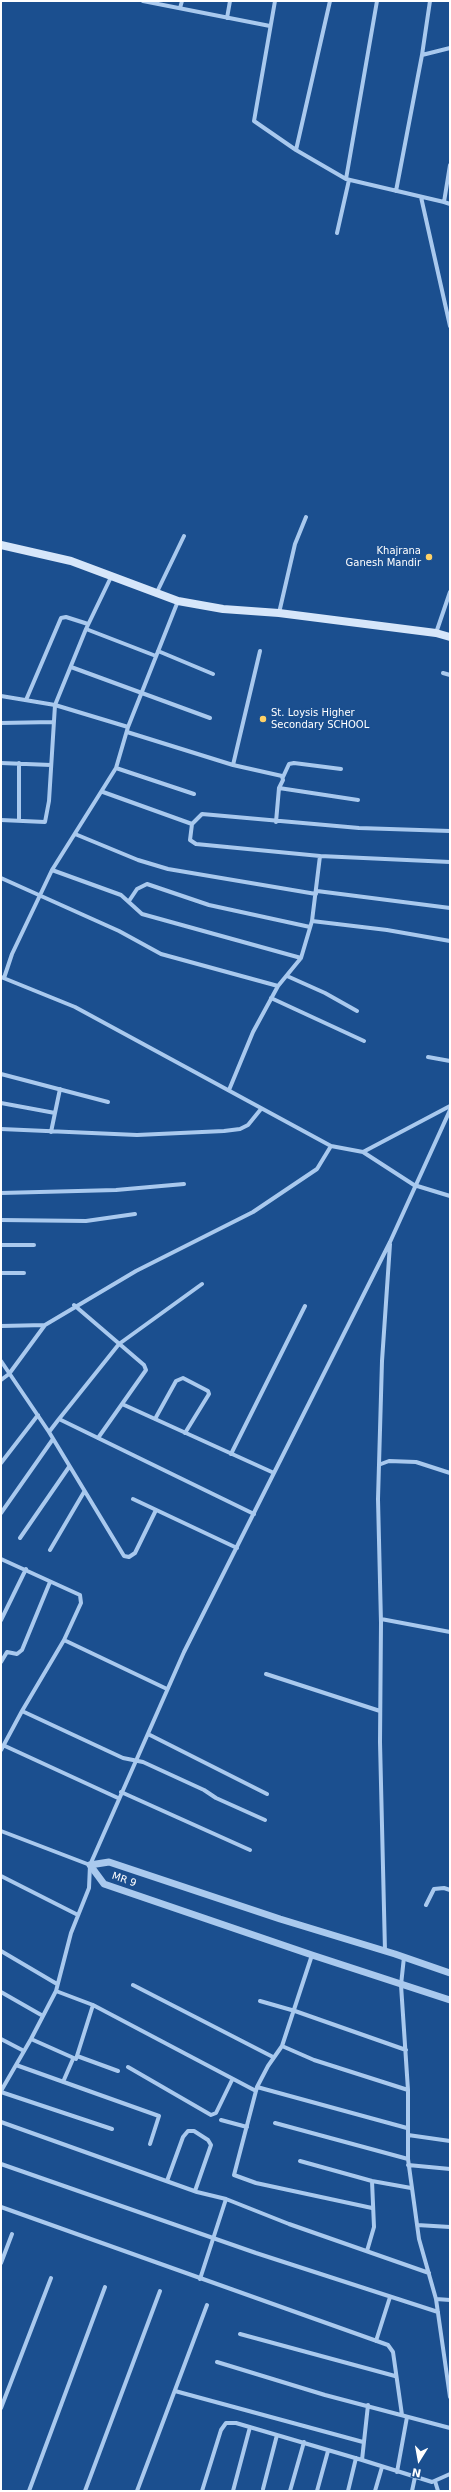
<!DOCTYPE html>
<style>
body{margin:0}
#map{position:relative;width:451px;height:2492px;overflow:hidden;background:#1b4f8f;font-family:"DejaVu Sans",sans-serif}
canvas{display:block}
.frame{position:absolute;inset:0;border:2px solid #fff;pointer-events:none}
.north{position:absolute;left:399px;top:2440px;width:40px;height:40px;-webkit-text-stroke:3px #1b4f8f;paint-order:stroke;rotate:191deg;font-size:11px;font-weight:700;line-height:16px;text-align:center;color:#fff}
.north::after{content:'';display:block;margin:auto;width:14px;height:18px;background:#fff;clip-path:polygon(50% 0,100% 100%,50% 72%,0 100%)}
</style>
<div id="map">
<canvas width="451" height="2492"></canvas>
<div class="frame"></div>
<div class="north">N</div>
</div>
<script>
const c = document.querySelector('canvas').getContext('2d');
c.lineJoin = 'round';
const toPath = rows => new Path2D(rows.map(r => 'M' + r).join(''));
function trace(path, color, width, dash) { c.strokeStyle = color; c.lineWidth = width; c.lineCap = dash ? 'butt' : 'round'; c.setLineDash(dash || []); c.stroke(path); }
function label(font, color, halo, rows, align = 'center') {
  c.font = font + ' "DejaVu Sans",sans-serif'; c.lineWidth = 3.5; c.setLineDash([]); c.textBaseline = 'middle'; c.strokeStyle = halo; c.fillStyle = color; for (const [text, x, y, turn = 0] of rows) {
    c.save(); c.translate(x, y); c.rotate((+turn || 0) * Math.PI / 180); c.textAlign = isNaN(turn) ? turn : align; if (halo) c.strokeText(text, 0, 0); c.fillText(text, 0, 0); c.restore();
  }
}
trace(toPath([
 [143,1,270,26],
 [275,1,254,121,296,150,346,179],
 [377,1,346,179,444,202],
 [180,8,182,1],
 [227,18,230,1],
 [422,55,430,1],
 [296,150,330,1],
 [450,165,444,202,450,204],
 [396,191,422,55,450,48],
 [421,197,450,326],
 [337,233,349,180],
 [157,592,184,536],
 [279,613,295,544,306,517],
 [86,629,156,656],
 [436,633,450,592],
 [158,651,213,674],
 [71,667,210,718],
 [443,673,450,675],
 [1,696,55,705,128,727],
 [26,700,61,618,66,617,88,624],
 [1,723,53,722],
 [127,732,233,765,260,651],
 [1,763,51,765],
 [19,763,19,820],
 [233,765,282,776,283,780,279,788],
 [116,768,194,794],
 [283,777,289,764,294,763,341,769],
 [103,792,192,824,202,814,359,828,450,831],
 [1,820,45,822,49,801,55,705,86,629,112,575],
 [276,822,279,788,358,800],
 [192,824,190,840,196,844,320,856],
 [75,834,138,860,168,869,316,894],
 [52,870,121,895,142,914,301,958],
 [1,878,119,931,161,954,278,986],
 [317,891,450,908],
 [129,901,137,889,147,884,209,905,310,927],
 [312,921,387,930,450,941],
 [287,976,325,993,357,1011],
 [1,977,75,1007,331,1146],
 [4,978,12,954,52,870,116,768,128,727,178,601],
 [271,998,364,1041],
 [428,1057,450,1061],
 [1,1074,108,1102],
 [229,1090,253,1032,278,986,301,958,312,921,320,856,450,862],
 [1,1103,55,1113],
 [1,1129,137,1135,224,1131,240,1129,248,1125,261,1109],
 [51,1132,60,1089],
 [363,1152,414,1185,450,1196],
 [1,1193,116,1190,184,1184],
 [1,1220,86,1221,135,1214],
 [1,1245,34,1245],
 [1,1273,24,1273],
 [74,1305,144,1365,146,1370,98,1438],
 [1,1326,45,1325,136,1271,253,1212,317,1169,331,1146,363,1152,450,1106],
 [1,1361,49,1432,124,1556,129,1557,135,1553,156,1510],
 [1,1380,9,1374,45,1325],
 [122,1404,274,1473],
 [59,1419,119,1344,202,1284],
 [155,1419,176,1381,183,1378,208,1391,209,1394,185,1433],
 [49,1432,59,1419,254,1514],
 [231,1454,305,1306],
 [1,1463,38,1415],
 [381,1464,389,1461,416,1462,450,1473],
 [133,1499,237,1548],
 [1,1513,53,1439],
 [20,1538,69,1467],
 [50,1550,84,1492],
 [1,1559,80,1595,81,1603,64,1640,167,1689],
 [381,1619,450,1632],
 [1,1620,26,1569],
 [1,1662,7,1652,17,1654,22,1650,50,1582],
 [266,1674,380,1711],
 [22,1711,64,1640],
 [148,1734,267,1794],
 [5,1746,118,1798],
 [1,1750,22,1711,123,1758,143,1762,204,1790,216,1798,265,1820],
 [121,1792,250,1850],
 [1,1831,90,1865],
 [1,1876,78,1915],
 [426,1905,434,1889,444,1888,450,1890],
 [1,1951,57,1984],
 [385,1951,380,1742,381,1623,378,1499,382,1361,390,1244],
 [312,1955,282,2046,268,2066,257,2087,234,2175,256,2183,372,2208],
 [404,1957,401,1985,408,2090,408,2159,419,2239,436,2299,450,2397],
 [133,1985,273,2057],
 [56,1991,93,2005,256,2091],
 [1,1992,43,2016],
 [260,2001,295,2011,406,2050],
 [1,2039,24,2051],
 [31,2039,76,2059,93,2005],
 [282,2046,314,2060,408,2090],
 [77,2056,118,2071],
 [16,2065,159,2116,150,2144],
 [128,2067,211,2115,216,2113,232,2080],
 [63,2082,73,2059],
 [257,2087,407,2128],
 [1,2091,31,2039,56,1991,71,1933,89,1888,90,1865,184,1652,390,1242,450,1110],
 [1,2092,112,2129],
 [221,2120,247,2127],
 [1,2122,197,2192,226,2199,289,2224,429,2273],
 [275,2123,408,2159],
 [408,2135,450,2141],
 [300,2161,372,2181,411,2188],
 [1,2164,256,2253,438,2312],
 [408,2165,450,2169],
 [167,2181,183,2137,188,2131,194,2131,208,2140,211,2145,195,2191],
 [1,2207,388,2345,393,2352,402,2415],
 [417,2225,450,2227],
 [367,2251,374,2227,372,2181],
 [1,2263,12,2234],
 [200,2279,226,2199],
 [436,2299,450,2300],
 [240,2334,395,2376],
 [376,2341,390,2297],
 [217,2362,325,2395,450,2428],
 [175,2391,363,2442],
 [1,2408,51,2278],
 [362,2460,432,2482,450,2474],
 [397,2472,407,2417],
 [435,2481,438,2491],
 [263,2489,277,2435],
 [29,2491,105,2287],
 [85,2491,160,2291],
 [137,2491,207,2305],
 [202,2491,221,2430,226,2423,236,2423,362,2460,368,2405],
 [233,2491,250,2427],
 [290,2491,304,2442],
 [317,2491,328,2451],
 [348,2491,356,2458],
 [375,2491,382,2467],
 [412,2491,415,2477]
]), '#a9c9ee', 4);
trace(toPath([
 [450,1973,395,1954,280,1919,109,1862,90,1865,104,1884,312,1955,450,2000]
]), '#a9c9ee', 7);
trace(toPath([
 [1,545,71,561,178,601,223,609,279,613,436,633,450,637]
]), '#d6e6fa', 8);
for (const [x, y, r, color] of [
 [429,557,4,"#ffd166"],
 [263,719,4,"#ffd166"]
]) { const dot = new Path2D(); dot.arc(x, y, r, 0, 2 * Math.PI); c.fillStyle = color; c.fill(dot); trace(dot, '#1b4f8f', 1.5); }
label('10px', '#fff', '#1b4f8f', [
 ["Khajrana",421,551],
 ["Ganesh Mandir",421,563],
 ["St. Loysis Higher",271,713,"left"],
 ["Secondary SCHOOL",271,725,"left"]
], 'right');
label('10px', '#fff', '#1b4f8f', [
 ["MR 9",124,1880,19]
]);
</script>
